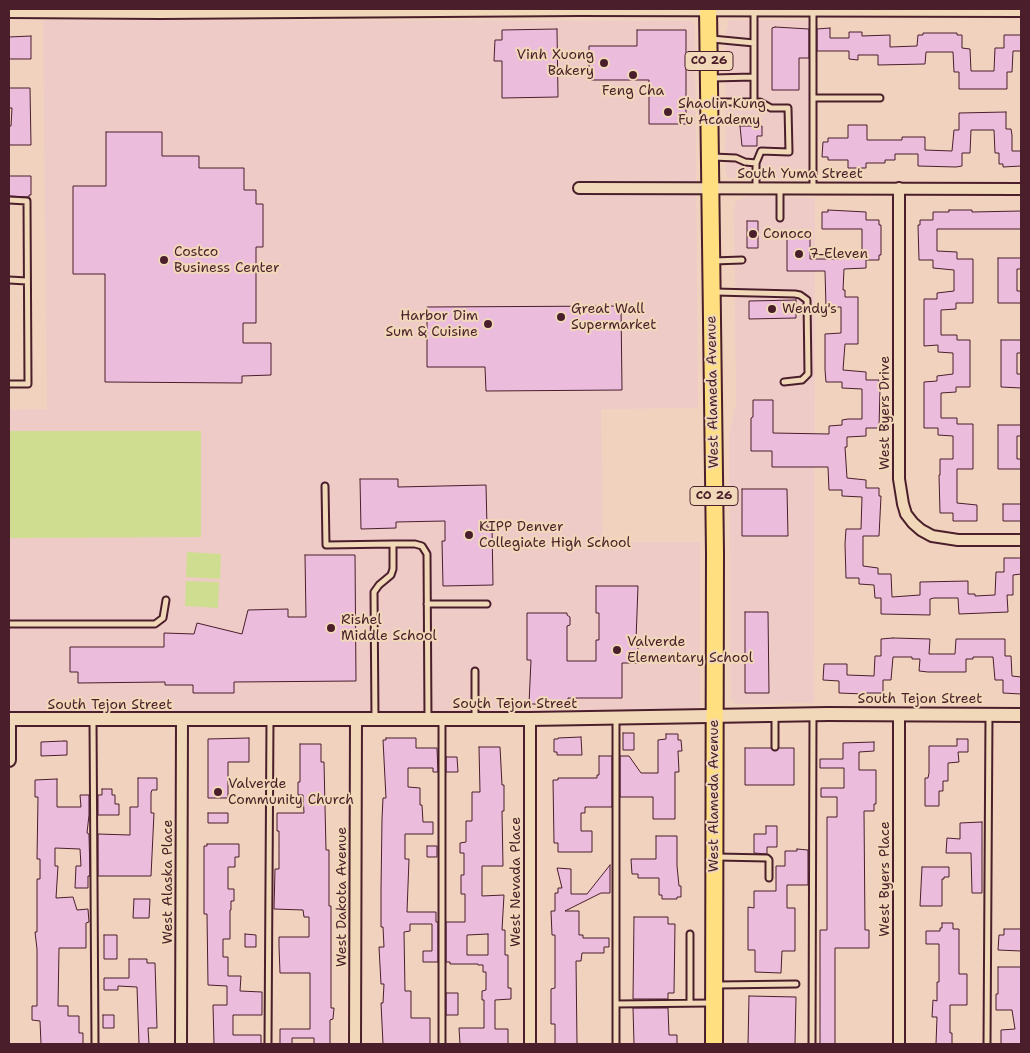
<!DOCTYPE html>
<style>
body{margin:0}
#map{position:relative;width:1030px;height:1053px;overflow:hidden;background:#f0d2bf;font-family:"Shantell Sans",sans-serif}
canvas{display:block}
.frame{position:absolute;inset:0;border:10px solid #4a1f2b;pointer-events:none}
</style>
<div id="map">
<canvas width="1030" height="1053"></canvas>
<div class="frame"></div>
</div>
<script>
const c = document.querySelector('canvas').getContext('2d');
c.lineJoin = 'round';
function fillPath(path, color) { c.fillStyle = color; c.fill(path, 'evenodd'); }
const toPath = rows => new Path2D(rows.map(r => 'M' + r).join(''));
function trace(path, color, width, dash) { c.strokeStyle = color; c.lineWidth = width; c.lineCap = dash ? 'butt' : 'round'; c.setLineDash(dash || []); c.stroke(path); }
function label(font, color, halo, rows, align = 'center') {
  c.font = font + ' "Shantell Sans",sans-serif'; c.lineWidth = 4; c.setLineDash([]); c.textBaseline = 'middle'; c.strokeStyle = halo; c.fillStyle = color; for (const [text, x, y, turn = 0] of rows) {
    c.save(); c.translate(x, y); c.rotate((+turn || 0) * Math.PI / 180); c.textAlign = isNaN(turn) ? turn : align; if (halo) c.strokeText(text, 0, 0); c.fillText(text, 0, 0); c.restore();
  }
}
fillPath(toPath([
 [43,20,693,21,695,29,698,408,601,409,603,542,700,542,700,707,687,711,9,711,9,410,47,409],
 [729,20,810,20,808,179,730,178,727,177,725,171,726,32],
 [747,196,815,198,814,703,735,704,731,698,729,437,736,404,734,209,736,202]
]), '#efcbc8');
fillPath(toPath([
 [9,431,201,431,201,537,9,538],
 [187,552,221,554,220,579,186,577],
 [186,581,219,582,218,608,185,606]
]), '#cfdd90');
const building = toPath([
 [775,27,809,29,809,58,799,58,799,90,772,90,772,28,775,27],
 [830,28,830,38,849,38,849,32,862,32,862,36,890,35,890,47,917,46,918,35,923,35,923,33,957,33,957,35,962,35,962,48,970,49,971,71,994,71,995,48,1004,48,1004,35,1021,35,1021,51,1013,51,1012,72,1007,72,1007,89,959,89,959,72,954,72,953,52,926,52,925,64,878,65,878,55,858,55,858,60,849,59,849,51,817,51,817,29,830,28],
 [557,29,558,97,502,98,502,61,494,61,495,40,502,40,502,30,557,29],
 [637,30,686,30,686,124,649,124,649,80,589,80,589,46,637,46,637,30],
 [31,36,31,59,9,59,9,37,31,36],
 [9,88,30,88,31,145,9,145,9,126,11,126,12,108,9,108,9,88],
 [1006,112,1006,129,1011,129,1012,135,1012,151,1021,151,1021,166,1003,167,1003,164,999,164,999,153,995,153,994,130,971,130,970,153,962,153,962,166,956,167,918,166,918,154,895,154,895,160,885,160,885,163,866,163,866,168,848,168,848,160,828,160,828,157,822,157,823,142,828,142,828,138,848,138,848,125,867,125,867,140,902,140,902,137,925,137,925,150,952,151,954,130,959,130,959,113,1006,112],
 [740,126,762,126,762,136,757,136,757,146,742,146,740,126],
 [106,132,162,132,162,156,199,156,199,168,244,168,244,190,256,190,256,204,263,204,263,247,256,247,256,323,243,323,243,343,271,343,271,375,242,376,242,383,105,382,105,274,73,274,73,186,106,186,106,132],
 [9,176,31,176,31,195,29,195,29,197,9,196,9,176],
 [828,210,866,212,866,220,879,220,879,225,881,225,881,255,879,255,879,260,866,260,866,268,844,269,843,290,845,290,845,297,858,297,858,344,845,344,843,370,866,372,866,380,879,380,879,388,880,388,879,428,866,428,866,436,847,437,847,447,845,447,847,478,866,480,866,488,879,488,879,496,881,496,879,536,863,536,863,566,878,568,878,574,891,574,892,597,920,595,920,582,968,581,968,594,975,594,975,596,995,595,996,572,1004,572,1004,558,1021,558,1021,574,1013,575,1013,595,1007,595,1008,612,959,614,958,598,934,598,930,599,930,615,881,614,881,598,875,598,874,585,859,584,859,578,846,578,845,544,846,529,861,529,862,497,842,496,842,490,829,490,828,467,772,467,772,451,751,451,751,418,753,417,753,400,773,400,773,433,829,434,829,426,842,425,842,420,848,419,862,419,862,389,842,388,842,382,826,382,825,370,825,334,841,333,841,307,826,307,825,271,787,271,787,237,810,237,810,259,842,259,842,252,862,251,862,229,822,229,822,212,828,212,828,210],
 [949,210,972,210,972,212,1021,211,1021,228,1020,229,937,229,937,251,957,252,957,259,973,259,973,303,956,303,956,309,941,310,941,335,957,335,957,340,970,340,970,387,956,387,956,392,941,393,941,418,957,418,957,424,973,424,973,469,957,469,957,503,977,505,977,521,953,521,953,513,940,513,939,475,940,475,940,459,953,459,953,436,938,435,938,428,924,428,924,382,937,381,937,376,953,374,953,353,938,352,938,345,924,346,924,299,937,299,937,293,954,291,954,270,933,268,933,260,919,260,918,225,920,225,920,220,933,220,933,212,949,212,949,210],
 [747,221,758,221,758,248,747,248,747,221],
 [998,258,1021,258,1021,269,1017,269,1017,291,1021,291,1021,303,998,303,998,258],
 [796,300,796,318,749,319,749,301,796,300],
 [621,306,622,390,486,391,485,367,427,367,427,307,621,306],
 [1001,340,1021,340,1021,353,1017,353,1017,374,1021,374,1021,388,1001,387,1001,340],
 [998,425,1021,425,1021,436,1017,436,1017,459,1021,459,1021,469,998,469,998,425],
 [360,479,398,479,398,487,486,485,487,527,492,527,493,585,443,586,442,541,445,541,445,521,396,522,396,528,361,529,360,479],
 [742,489,787,489,788,536,742,536,742,489],
 [1003,504,1021,504,1021,521,1003,521,1003,504],
 [305,555,355,555,356,681,234,682,234,693,193,693,193,685,165,685,165,682,78,683,78,672,70,672,70,647,164,647,164,633,194,634,197,623,242,634,248,610,288,609,288,617,306,617,305,555],
 [596,586,638,586,636,640,638,640,638,663,622,663,622,698,568,698,568,704,529,704,531,660,527,660,527,613,567,613,567,615,570,617,570,625,567,626,567,661,596,661,596,640,599,640,599,613,596,613,596,586],
 [745,612,768,612,769,693,745,693,745,612],
 [893,638,930,639,929,654,955,654,956,639,1005,639,1005,656,1011,656,1012,676,1021,677,1021,694,1003,693,1003,680,995,680,993,657,973,657,973,659,966,659,966,672,928,672,919,671,920,659,912,659,912,657,893,657,891,680,883,680,883,693,864,693,864,694,839,693,839,681,823,680,824,664,847,664,847,675,874,676,875,656,881,656,881,639,893,638],
 [623,733,634,733,634,750,623,750,623,733],
 [666,734,678,734,678,740,681,740,682,751,678,751,679,772,675,772,675,819,653,819,653,797,620,797,620,756,629,756,641,773,658,773,658,740,666,739,666,734],
 [581,737,582,755,557,755,557,752,554,752,554,739,558,739,558,738,581,737],
 [249,738,249,762,228,762,228,798,208,798,208,739,249,738],
 [386,738,416,738,416,748,437,748,438,772,433,772,433,768,408,768,408,787,420,788,420,805,422,805,423,822,433,822,433,834,405,834,405,859,409,859,407,912,436,912,436,922,438,922,438,962,423,962,423,951,432,951,432,924,410,924,410,931,404,932,405,991,411,991,411,1018,430,1018,430,1044,383,1044,381,1003,383,1003,384,984,381,984,379,947,384,947,383,927,381,927,381,890,382,819,383,798,386,798,383,740,386,740,386,738],
 [957,739,968,739,968,752,958,752,959,762,948,763,948,781,943,781,943,791,939,791,939,806,925,806,925,778,928,778,929,773,929,746,957,746,957,739],
 [64,741,67,741,67,755,41,756,41,742,64,741],
 [874,742,874,751,859,752,859,770,876,770,876,804,874,804,874,811,864,811,865,930,869,930,869,948,835,948,835,1044,820,1044,820,930,827,930,827,817,837,817,837,797,821,797,821,788,844,788,844,768,820,768,820,759,843,759,843,743,874,742],
 [300,744,321,744,321,762,324,762,326,850,329,850,329,906,331,906,331,1008,334,1008,333,1019,330,1020,330,1044,314,1044,314,1038,292,1038,292,1044,280,1044,280,1029,310,1029,310,973,280,973,279,946,279,937,309,937,309,917,304,917,303,910,274,909,275,869,279,869,279,831,277,831,277,813,304,813,303,795,298,795,298,782,300,782,300,744],
 [479,747,500,747,502,785,504,785,504,811,502,811,503,866,482,866,482,896,504,895,502,930,505,930,505,955,508,955,508,988,511,988,511,999,495,1000,495,1029,508,1029,508,1044,460,1044,459,1028,484,1028,484,1000,482,1000,482,991,486,990,486,972,483,972,483,965,478,965,478,964,450,964,450,962,446,962,446,922,465,922,465,894,461,894,461,875,464,875,464,853,460,853,460,843,466,842,466,821,472,821,472,792,480,792,479,747],
 [488,934,488,955,467,955,467,935,488,934],
 [745,748,771,748,775,751,779,748,794,748,794,785,745,785,745,748],
 [599,756,612,756,612,807,585,807,585,813,581,813,581,831,592,831,592,852,558,852,558,843,554,843,553,780,558,780,558,778,597,778,597,775,599,775,599,756],
 [446,757,457,757,458,772,446,772,446,757],
 [138,778,157,778,157,790,152,790,151,793,151,813,154,813,151,876,98,876,98,834,130,835,130,807,138,807,138,778],
 [57,779,57,807,81,807,80,795,89,795,89,815,87,833,89,834,90,876,88,876,88,888,75,888,76,866,81,866,80,849,55,848,55,866,58,866,56,898,73,897,77,910,88,909,89,922,86,923,86,948,59,948,58,1006,68,1006,68,1016,79,1016,79,1033,83,1033,83,1044,41,1044,40,1021,32,1020,32,1006,37,1006,37,949,35,932,37,932,37,879,40,879,40,859,37,859,38,797,35,797,35,780,57,779],
 [102,789,112,789,112,795,115,795,115,804,119,804,119,815,98,815,98,795,102,795,102,789],
 [208,813,228,813,228,823,208,823,208,813],
 [982,822,982,893,972,893,971,853,946,853,947,838,960,839,960,823,982,822],
 [766,826,777,826,777,847,767,847,767,854,754,853,754,834,766,834,766,826],
 [656,836,677,836,677,866,679,886,681,886,681,897,677,897,677,899,662,899,662,895,659,895,659,878,638,878,638,874,632,874,631,859,656,859,656,836],
 [207,844,239,844,239,857,235,857,235,867,228,867,228,889,234,889,234,901,231,901,231,910,230,910,230,939,223,939,223,957,228,957,228,976,241,976,240,991,262,992,262,1015,233,1015,233,1035,261,1035,261,1044,214,1044,213,1005,227,1005,227,986,208,985,207,914,204,914,204,846,207,846,207,844],
 [427,846,437,846,437,857,427,857,427,846],
 [797,849,808,850,808,885,787,885,787,908,795,908,795,951,782,951,781,973,755,972,755,950,748,950,748,907,754,908,754,891,776,891,776,866,785,866,785,851,797,851,797,849],
 [610,865,610,893,601,893,565,911,579,911,579,935,583,935,583,938,609,938,609,947,604,947,604,953,582,953,581,961,576,961,577,1044,555,1044,555,1024,551,1024,551,989,555,988,555,935,552,935,551,911,555,911,555,893,558,893,558,888,562,888,557,868,571,869,571,894,587,894,610,865],
 [922,867,949,867,949,877,944,877,944,879,942,879,942,906,920,906,922,867],
 [134,899,150,899,149,918,133,918,134,899],
 [634,917,668,917,668,924,675,924,674,993,668,993,668,999,633,999,634,917],
 [942,923,953,923,953,929,959,929,959,974,967,974,967,1005,950,1005,950,1033,952,1033,952,1044,936,1044,937,1017,932,1017,933,1000,937,1001,937,982,939,982,939,944,926,944,926,931,940,931,940,928,942,928,942,923],
 [1004,929,1021,929,1021,951,998,950,999,935,1004,935,1004,929],
 [245,934,256,935,256,947,245,947,245,934],
 [104,935,117,935,117,959,104,959,104,935],
 [129,959,147,959,147,963,155,963,157,1028,148,1028,149,1044,139,1044,137,987,118,986,118,990,104,990,104,978,129,978,129,959],
 [998,967,1021,967,1021,1044,1001,1044,1001,1030,1015,1029,1012,1010,996,1010,996,994,998,994,998,967],
 [446,993,458,993,458,1015,446,1015,446,993],
 [749,996,796,997,795,1044,748,1044,749,996],
 [633,1008,668,1008,669,1035,677,1035,677,1044,634,1044,633,1008],
 [103,1015,114,1015,114,1028,103,1028,103,1015]
]);
fillPath(building, '#ecbcdd');
trace(building, '#4a1f2b', 1);
const service = toPath([
 [754,10,754,102],
 [712,39,754,43],
 [712,78,754,77],
 [813,98,880,98],
 [712,102,760,102,771,108,788,108,789,152,761,151,756,163],
 [713,157,736,158,745,162,756,163,756,188],
 [813,188,813,11],
 [780,189,780,218],
 [9,200,27,201,28,384,9,384],
 [713,261,742,260],
 [9,280,27,281],
 [715,292,795,294,800,295,807,300,808,374,802,380,784,382],
 [325,486,326,545,393,544],
 [427,604,487,604],
 [9,624,155,624,163,618,166,600],
 [475,671,475,719],
 [775,716,775,747],
 [375,719,374,592,379,585,391,575,393,569,393,544,415,544,422,546,427,554,428,719],
 [93,720,95,1044],
 [442,720,442,1044],
 [718,857,767,858,769,860,769,878],
 [717,985,796,984],
 [690,1003,690,934],
 [616,1004,711,1003],
 [268,1044,270,720],
 [616,1044,616,719],
 [812,1044,813,715],
 [987,1044,989,715]
]);
const minor = toPath([
 [9,12,160,13,579,10,1021,11],
 [579,188,1021,189],
 [899,188,899,479,903,504,906,514,913,523,921,530,932,536,958,540,1021,540],
 [899,714,899,1044],
 [181,1044,182,720],
 [355,1044,356,720],
 [530,1044,530,719]
]);
const tertiary = toPath([
 [9,719,530,719,828,714,1021,715],
 [9,760,9,719]
]);
const primary = toPath([
 [708,9,715,553,714,1044]
]);
trace(service, '#4a1f2b', 9);
trace(minor, '#4a1f2b', 14);
trace(tertiary, '#4a1f2b', 16);
trace(primary, '#4a1f2b', 20);
trace(service, '#f1d8b8', 5);
trace(minor, '#f1d8b8', 10);
trace(tertiary, '#f1d8b8', 12);
trace(primary, '#ffdf80', 16);
for (const [x, y, r, color] of [
 [604,63,5,"#4a1f2b"],
 [633,75,5,"#4a1f2b"],
 [668,112,5,"#4a1f2b"],
 [753,234,5,"#4a1f2b"],
 [799,254,5,"#4a1f2b"],
 [164,260,5,"#4a1f2b"],
 [772,309,5,"#4a1f2b"],
 [561,317,5,"#4a1f2b"],
 [488,324,5,"#4a1f2b"],
 [469,535,5,"#4a1f2b"],
 [331,628,5,"#4a1f2b"],
 [617,650,5,"#4a1f2b"],
 [218,792,5,"#4a1f2b"]
]) { const dot = new Path2D(); dot.arc(x, y, r, 0, 2 * Math.PI); c.fillStyle = color; c.fill(dot); trace(dot, '#f1d8b8', 2); }
for (const [x, y, w] of [
 [709,61,48],
 [714,496,48]
]) { const box = new Path2D(); box.roundRect(x - w / 2, y - 9.5, w, 19, 4); c.fillStyle = '#f1d8b8'; c.fill(box); trace(box, '#4a1f2b', 1); }
label('bold 12px', '#4a1f2b', null, [
 ["CO 26",709,61],
 ["CO 26",714,496]
]);
label('14px', '#4a1f2b', '#f1d8b8', [
 ["Vinh Xuong",594,55,"right"],
 ["Bakery",594,71,"right"],
 ["Feng Cha",633,91,"center"],
 ["Shaolin Kung",678,104],
 ["Fu Academy",678,120],
 ["Conoco",763,234],
 ["Costco",174,252],
 ["Business Center",174,268],
 ["7-Eleven",809,254],
 ["Great Wall",571,309],
 ["Supermarket",571,325],
 ["Wendy's",782,309],
 ["Harbor Dim",478,316,"right"],
 ["Sum & Cuisine",478,332,"right"],
 ["KIPP Denver",479,527],
 ["Collegiate High School",479,543],
 ["Rishel",341,620],
 ["Middle School",341,636],
 ["Valverde",627,642],
 ["Elementary School",627,658],
 ["Valverde",228,784],
 ["Community Church",228,800]
], 'left');
label('14px', '#4a1f2b', '#f1d8b8', [
 ["South Yuma Street",800,174],
 ["West Alameda Avenue",713,392,-91],
 ["West Byers Drive",885,413,-90],
 ["South Tejon Street",920,699],
 ["South Tejon Street",515,704],
 ["South Tejon Street",110,705],
 ["West Alameda Avenue",714,796,-90],
 ["West Byers Place",885,879,-90],
 ["West Alaska Place",168,882,-90],
 ["West Nevada Place",516,882,-90],
 ["West Dakota Avenue",342,897,-90]
]);
</script>
